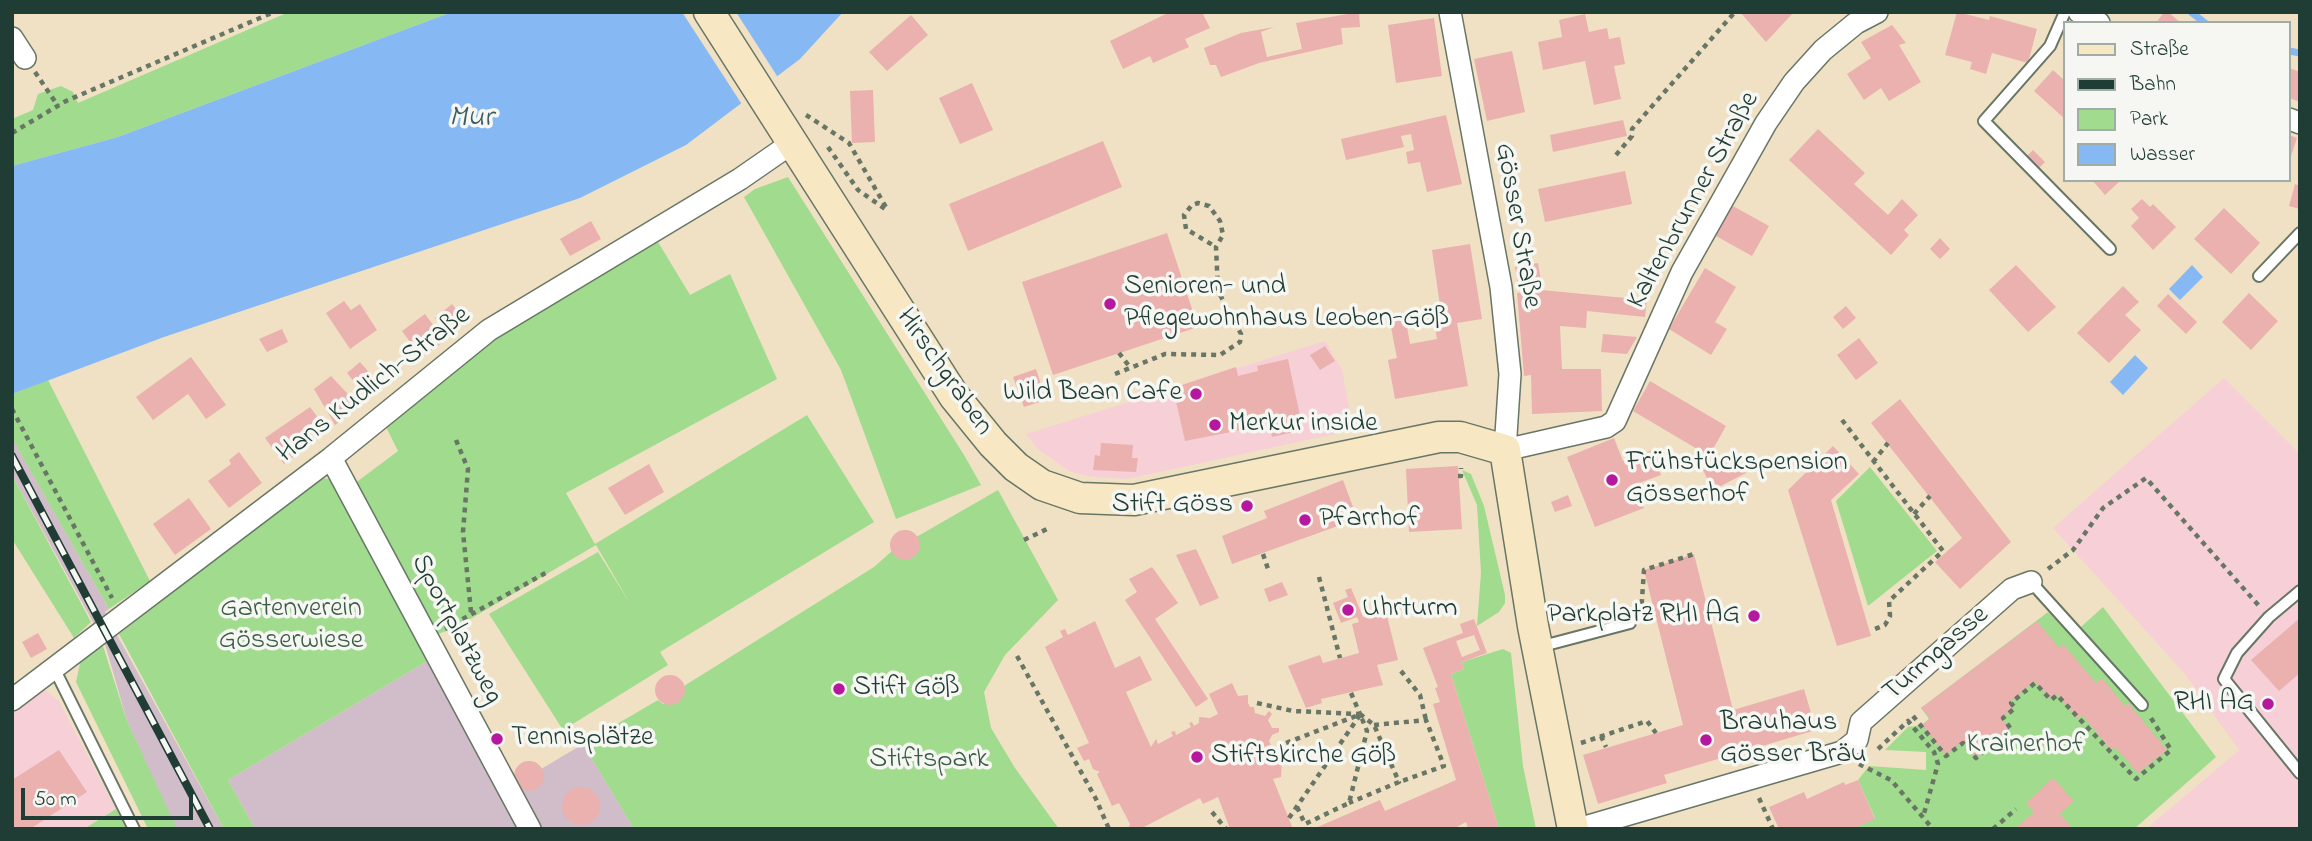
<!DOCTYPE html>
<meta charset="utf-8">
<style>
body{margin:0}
#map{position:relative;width:2312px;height:841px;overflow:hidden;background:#f0e1c4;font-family:"Indie Flower",sans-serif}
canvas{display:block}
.frame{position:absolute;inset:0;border:14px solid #1f3d34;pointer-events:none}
.legend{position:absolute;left:2063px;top:21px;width:228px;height:161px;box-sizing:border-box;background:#f6f6f2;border:2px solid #a0aca6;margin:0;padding:9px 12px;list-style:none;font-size:21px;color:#1f3d34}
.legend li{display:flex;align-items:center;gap:14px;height:35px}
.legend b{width:35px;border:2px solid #a0aca6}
.scale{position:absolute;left:21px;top:788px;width:172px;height:32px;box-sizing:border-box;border:4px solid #1f3d34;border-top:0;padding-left:9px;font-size:21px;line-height:24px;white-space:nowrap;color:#1f3d34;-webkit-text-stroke:5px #f6f6f2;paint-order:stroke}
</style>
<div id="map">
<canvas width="2312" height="841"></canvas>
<div class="frame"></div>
<ul class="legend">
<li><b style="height:9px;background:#f7e8c3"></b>Straße</li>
<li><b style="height:9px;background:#1f3d34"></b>Bahn</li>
<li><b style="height:19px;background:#a0db8e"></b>Park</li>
<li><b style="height:19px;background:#86b9f4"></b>Wasser</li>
</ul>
<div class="scale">50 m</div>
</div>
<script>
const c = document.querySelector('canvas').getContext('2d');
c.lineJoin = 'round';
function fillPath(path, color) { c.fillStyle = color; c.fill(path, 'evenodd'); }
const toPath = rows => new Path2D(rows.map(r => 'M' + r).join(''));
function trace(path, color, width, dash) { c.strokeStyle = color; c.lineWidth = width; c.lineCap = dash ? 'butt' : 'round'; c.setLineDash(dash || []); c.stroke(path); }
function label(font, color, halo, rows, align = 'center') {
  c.font = font + ' "Indie Flower",sans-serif'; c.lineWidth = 7; c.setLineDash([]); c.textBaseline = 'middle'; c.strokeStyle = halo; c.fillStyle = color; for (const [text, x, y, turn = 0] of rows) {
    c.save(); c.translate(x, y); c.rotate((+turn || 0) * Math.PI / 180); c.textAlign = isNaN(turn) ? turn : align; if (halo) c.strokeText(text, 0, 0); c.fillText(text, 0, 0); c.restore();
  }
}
fillPath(toPath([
 [1325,341,1342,369,1353,430,1127,479,1092,477,1069,471,1038,449,1026,434],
 [2224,378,2300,454,2300,829,2146,829,2239,750,2185,674,2053,528],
 [45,690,59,701,116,809,84,829,12,829,12,714]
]), '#f6cfd7');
fillPath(toPath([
 [14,441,109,609,105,612,117,635,224,829,177,829,171,819,127,721,105,644,12,475],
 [429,660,501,793,583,744,634,829,255,829,228,780]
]), '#d1bdc9');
fillPath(toPath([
 [289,12,452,12,118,137,12,166,12,119,33,110,38,94,61,86,73,92,78,103],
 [788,177,964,455,981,485,896,519,841,370,744,197,755,189],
 [658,242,690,295,730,274,777,379,566,493,595,544,807,415,874,522,660,652,668,665,563,730,489,614,598,552,631,605,596,545,455,628,435,635,354,484,398,451,386,427,479,350,477,346],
 [48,380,150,581,109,609,12,438,12,394],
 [1870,467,1937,551,1868,606,1836,501],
 [1462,470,1471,474,1484,506,1505,595,1505,603,1499,612,1477,626,1481,573,1477,505],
 [12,475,91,622,74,638,12,539],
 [321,478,331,479,429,660,228,780,255,829,224,829,119,634],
 [998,490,1058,600,1005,655,984,692,991,728,1015,768,1059,829,634,829,583,744,658,700,663,704,674,704,682,698,684,686,874,567,892,551],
 [2103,607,2216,757,2134,829,1853,829,1875,818,1858,780,1869,766,1926,770,1926,752,1885,750,1908,727,1922,725,1929,719,1921,708,2048,612,2072,635],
 [103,646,127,721,177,829,148,829,76,682,81,659],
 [1503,649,1511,653,1523,766,1536,829,1499,829,1451,674,1464,669,1462,662],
 [116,809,126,829,84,829]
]), '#a0db8e');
fillPath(toPath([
 [452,12,843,12,800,59,686,145,580,198,164,337,12,394,12,166,118,137],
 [2192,265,2203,277,2180,300,2169,289],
 [2135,355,2148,368,2123,395,2110,382]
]), '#86b9f4');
fillPath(toPath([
 [682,12,736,12,779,79,743,106]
]), '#f0e1c4');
trace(toPath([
 [2191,12,2205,23],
 [2289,51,2300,53]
]), '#86b9f4', 7);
fillPath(toPath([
 [1170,12,1202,12,1210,28,1185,39,1189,47,1153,63,1150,56,1123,69,1110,41],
 [1359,12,1360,27,1341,28,1343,44,1259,63,1221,77,1216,65,1210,65,1204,48,1241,33,1274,27,1261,32,1267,57,1302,49,1296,23],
 [1740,12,1794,12,1766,42],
 [1957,12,1989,20,1990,16,2037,29,2028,63,1992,53,1986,74,1970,69,1972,62,1945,55],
 [2164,12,2168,12,2181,23,2156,23],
 [1585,14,1589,32,1607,28,1609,39,1620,37,1625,64,1614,66,1621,99,1594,105,1585,61,1543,70,1538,42,1562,37,1559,20],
 [911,15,928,35,887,71,869,52],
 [1434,18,1442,76,1396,83,1388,25],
 [1892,25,1906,43,1899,45,1921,82,1889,101,1881,88,1864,100,1847,74,1871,58,1861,42],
 [1512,51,1525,112,1487,121,1474,59],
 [2289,68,2300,72,2300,102,2289,98],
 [2053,70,2065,81,2065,119,2034,91],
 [972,83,993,130,960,144,939,98],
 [873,90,875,142,852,143,850,91],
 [1446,115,1462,184,1427,192,1420,162,1408,164,1406,152,1414,150,1411,134,1401,136,1404,147,1346,160,1341,139],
 [1623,120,1627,136,1553,152,1550,135],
 [1818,129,1865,173,1854,184,1888,215,1902,199,1918,215,1904,230,1909,235,1891,255,1789,160],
 [2289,135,2297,138,2290,159,2289,159],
 [1103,141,1122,187,968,251,949,204],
 [2033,150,2045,162,2039,168,2027,156],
 [1625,171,1632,204,1545,222,1538,189],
 [2092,180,2121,180,2105,195],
 [2295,184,2300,186,2300,209,2289,206],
 [2142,199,2150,207,2153,204,2176,227,2153,250,2131,226,2139,218,2131,209],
 [1733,206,1769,226,1752,256,1716,236],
 [2224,208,2260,243,2231,274,2194,239],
 [591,221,601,239,570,256,560,239],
 [1167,233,1198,327,1053,375,1022,282],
 [1940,238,1950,249,1940,259,1930,249],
 [1470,244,1482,319,1457,323,1468,386,1395,399,1388,360,1397,358,1389,317,1405,315,1410,344,1437,339,1435,327,1443,326,1432,250],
 [1538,263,1541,281,1518,285,1515,267],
 [2016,265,2056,307,2028,332,1989,290],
 [1705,268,1736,287,1715,322,1727,329,1711,355,1669,329],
 [2123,286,2139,302,2125,315,2141,330,2109,363,2077,333],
 [1541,290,1647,300,1645,317,1587,311,1586,328,1560,326,1562,369,1601,369,1602,411,1532,414,1531,375,1524,376,1517,293],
 [2249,293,2278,321,2251,350,2222,322],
 [2168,294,2197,322,2186,334,2157,306],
 [344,301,351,310,360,304,377,330,350,349,326,313],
 [452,304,466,322,448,335,435,318],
 [1846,306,1856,318,1843,329,1833,317],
 [425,314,445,341,421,357,402,331],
 [282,329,288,342,267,352,259,339],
 [1603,334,1637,337,1627,354,1601,352],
 [1859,338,1878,363,1856,380,1837,355],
 [1325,346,1335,361,1320,370,1310,355],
 [191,357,226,405,206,419,188,394,153,420,136,397],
 [1288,359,1303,430,1272,437,1268,421,1251,428,1185,441,1173,388,1236,367,1238,376,1258,371,1257,366],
 [360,362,373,377,359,388,347,373],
 [1036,369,1046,400,1024,407,1013,377],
 [331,376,359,406,335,425,314,389],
 [1650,381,1726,426,1709,456,1633,411],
 [1900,399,2011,542,1960,589,1935,562,1962,538,1871,423],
 [310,407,323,424,307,436,312,442,284,464,265,438],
 [1614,438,1623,461,1652,450,1661,475,1634,485,1644,508,1595,527,1567,457],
 [1101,443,1133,445,1132,458,1138,458,1136,472,1093,470,1095,455,1100,456],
 [1833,446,1859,474,1831,500,1871,636,1837,646,1788,490],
 [239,452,262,483,229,508,208,481,231,464,229,460],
 [1736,453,1746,473,1713,490,1703,470],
 [649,464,664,492,625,515,608,488],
 [1458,466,1462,529,1409,532,1406,469],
 [1343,480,1353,507,1344,510,1349,522,1232,564,1222,536,1267,518,1264,511],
 [1568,495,1572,506,1555,512,1551,502],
 [189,498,211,529,175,555,153,524],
 '890 545a15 15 0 1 1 30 0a15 15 0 1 1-30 0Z',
 [1196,549,1219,598,1200,606,1176,555],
 [1694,554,1733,710,1804,689,1816,730,1664,775,1667,783,1598,804,1583,755,1683,725,1644,570],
 [1152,567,1178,603,1155,619,1208,699,1196,707,1125,600,1137,592,1129,579],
 [1282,582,1288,595,1269,602,1264,589],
 [1351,588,1363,617,1385,608,1398,660,1377,665,1383,685,1321,699,1322,703,1306,708,1288,666,1320,655,1323,663,1359,653,1352,624,1359,622,1357,617,1341,623,1333,603,1348,597,1345,590],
 [2300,618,2300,673,2279,691,2251,660],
 [1474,619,1487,653,1462,662,1464,669,1451,674,1499,829,1468,829,1466,822,1453,829,1313,829,1380,800,1385,811,1456,780,1433,704,1440,702,1435,688,1438,687,1423,648,1463,633,1460,624],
 [1474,635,1480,650,1462,657,1456,641],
 [1095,621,1115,668,1140,656,1152,680,1126,692,1151,747,1156,739,1158,744,1173,736,1171,732,1175,731,1176,735,1191,727,1189,723,1192,722,1194,726,1199,723,1199,717,1210,718,1218,714,1209,694,1232,683,1238,696,1248,695,1248,703,1250,707,1254,707,1255,713,1265,716,1269,711,1272,714,1268,720,1272,728,1279,728,1279,732,1272,735,1269,741,1271,745,1259,748,1263,759,1271,755,1282,759,1281,777,1273,779,1293,829,1230,829,1218,797,1203,804,1200,798,1140,829,1128,829,1130,824,1119,803,1112,806,1097,774,1100,772,1093,769,1089,759,1084,761,1077,748,1089,743,1045,647,1063,637,1060,631,1065,629,1068,635],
 [2037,621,2059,648,2063,644,2096,683,2102,678,2125,706,2128,703,2167,750,2138,773,2115,747,2111,750,2082,715,2078,719,2057,694,2050,699,2035,681,2009,703,2013,708,2001,718,2010,728,1976,757,1963,741,1946,755,1922,725,1930,718,1921,708],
 [38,633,47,649,31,658,22,642],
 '655 690a15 15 0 1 1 30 0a15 15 0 1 1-30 0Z',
 [59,750,87,792,30,829,12,829,12,780],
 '514 776a15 15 0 1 1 30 0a15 15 0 1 1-30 0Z',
 [2053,778,2074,801,2060,814,2073,829,2015,829,2034,812,2026,803],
 [1858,780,1875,819,1853,829,1779,829,1769,807,1804,792,1807,799,1844,782,1845,785],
 '562 806a19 19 0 1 1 38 0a19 19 0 1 1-38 0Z'
]), '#eab1ae');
const service = toPath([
 [2065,12,2050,46,1984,121,2110,249],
 [2259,276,2300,233],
 [2031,582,2142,705],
 [2300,591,2269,617,2237,653,2224,679,2300,773],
 [1539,647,1630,623],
 [55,670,134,829]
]);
const minor = toPath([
 [1450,12,1501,287,1510,374,1505,450,1606,427,1615,421,1682,272,1766,123,1794,82,1823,50,1856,23,1877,12],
 [2079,12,2099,23],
 [12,38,25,58],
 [2289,119,2300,123],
 [331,458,530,829],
 [12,700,331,458,489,330,740,179,792,143],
 [1578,829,1842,752,1857,740,1861,722,2012,589,2031,582]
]);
const secondary = toPath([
 [709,12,954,396,993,444,1016,467,1042,485,1080,498,1134,500,1439,437,1460,437,1505,450,1533,626,1573,829]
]);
trace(service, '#687666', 14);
trace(minor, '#687666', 24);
trace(secondary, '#687666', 33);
trace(toPath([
 [35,72,58,106],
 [806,115,849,143,887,209],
 [12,133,66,101,274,12],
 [828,147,858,190,888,211],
 [1616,155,1632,136,1632,129,1735,12],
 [1119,353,1129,366],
 [1115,374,1165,354,1220,355,1240,342,1241,334,1218,291,1216,247,1223,235,1220,221,1209,206,1198,203,1192,205,1184,215,1186,229,1216,247],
 [12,409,112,598],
 [1842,420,1943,551,1889,601,1890,616,1885,625,1875,629],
 [456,440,468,469,463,532,471,612],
 [1873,462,1888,443],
 [1458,476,1461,476,1461,468],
 [1914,514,1930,496],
 [1024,540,1047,529],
 [1263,554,1269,572],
 [2048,569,2073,550,2103,508,2146,478,2259,606],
 [1319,577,1340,658],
 [1641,614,1644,570,1694,554],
 [445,629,549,571],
 [1017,656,1096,799,1109,829],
 [1401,671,1420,695,1426,720],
 [1351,693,1360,714],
 [1257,703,1293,711,1359,714],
 [1913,716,1946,756,1963,743,1976,758,2011,729,2003,718,2015,708,2011,703,2035,683,2051,700,2057,695,2136,779,2171,750,2151,718],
 [1374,725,1426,720,1444,766,1399,782],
 [1601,736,1606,747],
 [1286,743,1356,716],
 [1581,743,1647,721,1656,733],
 [1878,749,1908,721,1934,752,1938,764,1923,817],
 [1859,764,1891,780,1933,829],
 [1759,798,1773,829],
 [1297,807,1305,824,1349,803,1367,731,1360,714,1374,725,1399,782,1349,803],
 [1212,812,1226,829],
 [1289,818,1360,715],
 [1993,829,2016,809]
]), '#687666', 4.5, [5, 5]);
trace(service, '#fff', 10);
trace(minor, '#fff', 21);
trace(secondary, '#f7e8c3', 30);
const rail = toPath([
 [12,456,210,829]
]);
trace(rail, '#1f3d34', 8);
trace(rail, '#f6f6f2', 5, [16]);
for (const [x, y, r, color] of [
 [1110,304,7,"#b5179e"],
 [1196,394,7,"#b5179e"],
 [1215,425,7,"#b5179e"],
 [1612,480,7,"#b5179e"],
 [1247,506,7,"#b5179e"],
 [1305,520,7,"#b5179e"],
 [1348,610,7,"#b5179e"],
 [1754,616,7,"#b5179e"],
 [839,689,7,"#b5179e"],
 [2268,704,7,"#b5179e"],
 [497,739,7,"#b5179e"],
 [1706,740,7,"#b5179e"],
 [1197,757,7,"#b5179e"]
]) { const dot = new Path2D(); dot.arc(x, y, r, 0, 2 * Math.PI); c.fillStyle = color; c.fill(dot); trace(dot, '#f6f6f2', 2.5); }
label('28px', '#1f3d34', '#f6f6f2', [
 ["Kaltenbrunner Straße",1695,201,-61],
 ["Gösser Straße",1516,226,80],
 ["Hirschgraben",943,373,55],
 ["Hans Kudlich-Straße",375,386,-38],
 ["Sportplatzweg",455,630,62],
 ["Turmgasse",1937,655,-41]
]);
label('28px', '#1f3d34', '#f6f6f2', [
 ["Senioren- und",1124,288],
 ["Pflegewohnhaus Leoben-Göß",1124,320],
 ["Wild Bean Cafe",1182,394,"right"],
 ["Merkur inside",1229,425],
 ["Frühstückspension",1626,464],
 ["Gösserhof",1626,496],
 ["Stift Göss",1233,506,"right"],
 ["Pfarrhof",1319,520],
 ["Uhrturm",1362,610],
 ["Parkplatz RHI AG",1740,616,"right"],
 ["Stift Göß",853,689],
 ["RHI AG",2254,704,"right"],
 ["Brauhaus",1720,724],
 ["Gösser Bräu",1720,756],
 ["Tennisplätze",511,739],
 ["Stiftskirche Göß",1211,757]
], 'left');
label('28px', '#395d46', '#f6f6f2', [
 ["Gartenverein",291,610],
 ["Gösserwiese",291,642],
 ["Krainerhof",2026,746],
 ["Stiftspark",929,761]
]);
label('italic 30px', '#395c64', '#f6f6f2', [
 ["Mur",471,120]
]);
</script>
